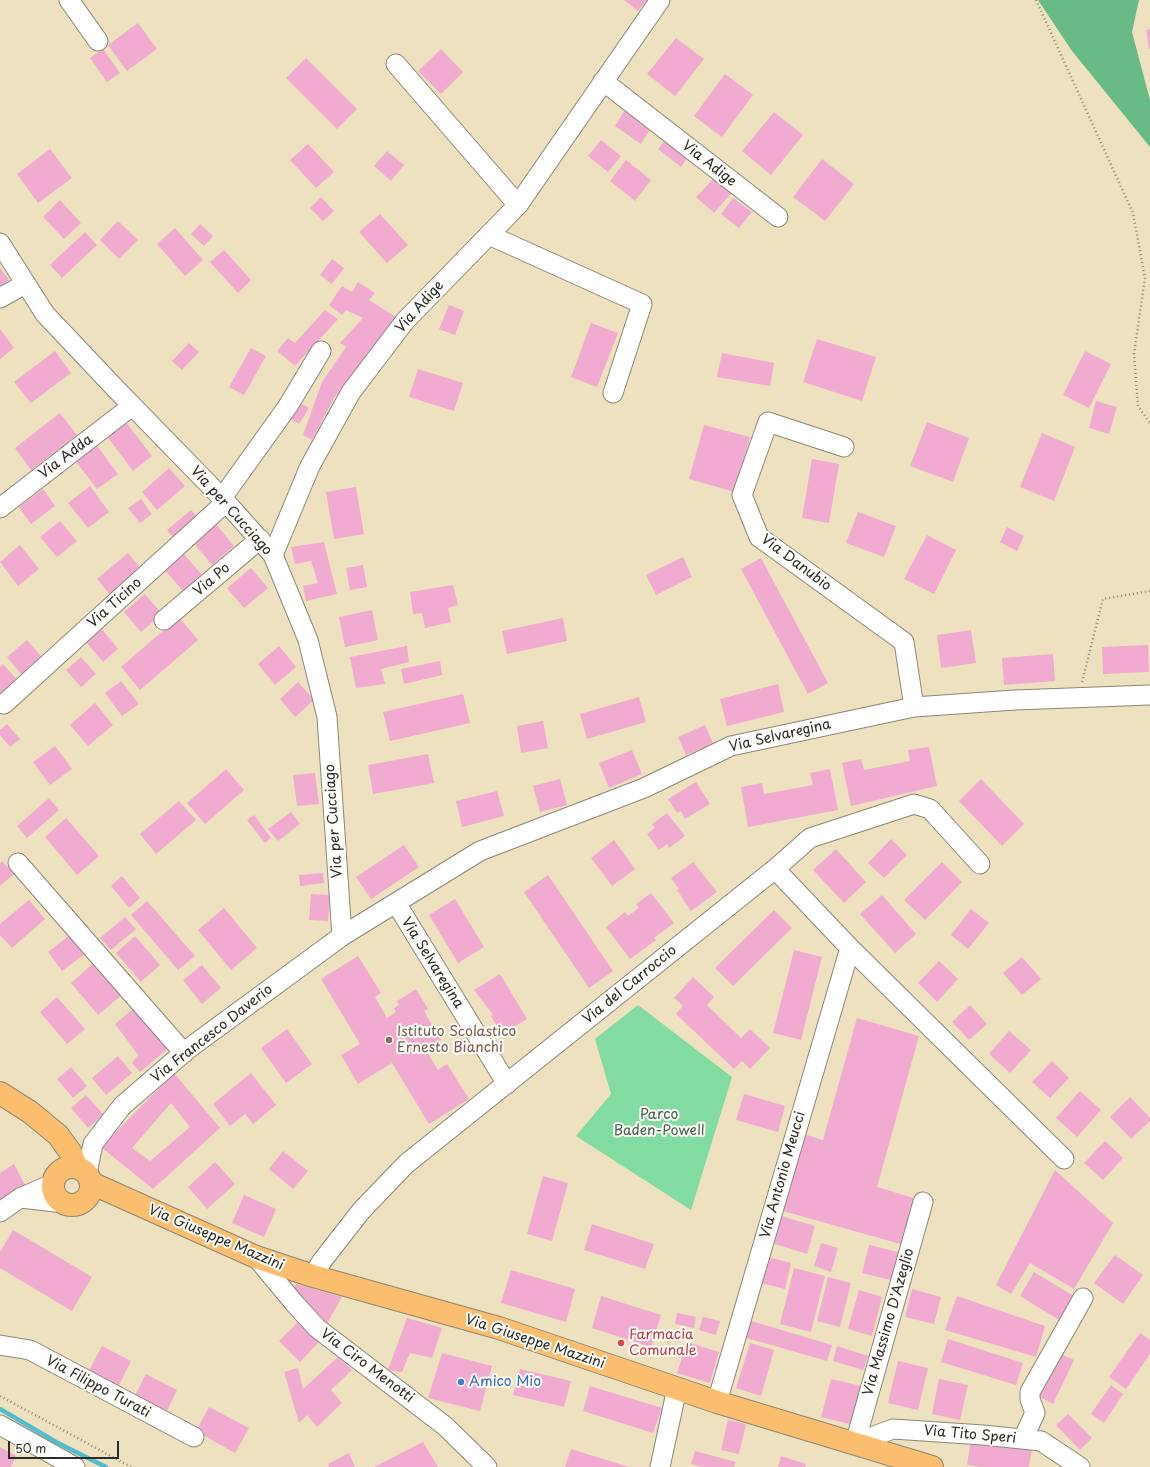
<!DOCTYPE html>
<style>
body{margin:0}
#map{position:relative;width:1150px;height:1467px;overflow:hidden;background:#eee1c0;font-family:"Playpen Sans",sans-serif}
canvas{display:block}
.scale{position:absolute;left:8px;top:1441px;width:111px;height:18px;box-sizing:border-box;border:2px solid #2b2b2b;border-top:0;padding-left:5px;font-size:12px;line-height:14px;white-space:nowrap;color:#2b2b2b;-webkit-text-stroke:3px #fdfcf7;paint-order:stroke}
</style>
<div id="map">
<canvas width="1150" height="1467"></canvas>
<div class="scale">50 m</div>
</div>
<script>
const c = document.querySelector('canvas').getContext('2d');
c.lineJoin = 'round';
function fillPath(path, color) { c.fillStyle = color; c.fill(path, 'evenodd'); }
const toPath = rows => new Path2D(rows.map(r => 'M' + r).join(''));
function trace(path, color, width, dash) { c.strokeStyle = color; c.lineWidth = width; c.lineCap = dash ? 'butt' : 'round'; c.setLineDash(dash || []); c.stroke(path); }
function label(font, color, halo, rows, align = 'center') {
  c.font = font + ' "Playpen Sans",sans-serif'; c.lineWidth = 4; c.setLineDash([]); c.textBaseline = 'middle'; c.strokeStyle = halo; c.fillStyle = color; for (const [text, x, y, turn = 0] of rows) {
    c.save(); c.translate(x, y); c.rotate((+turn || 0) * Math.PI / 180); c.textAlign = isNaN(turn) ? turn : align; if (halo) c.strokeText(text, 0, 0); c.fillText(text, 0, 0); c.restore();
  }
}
fillPath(toPath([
 [638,1005,732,1077,691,1210,576,1136,611,1094,595,1039]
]), '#82dba0');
fillPath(toPath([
 [1038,0,1139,0,1132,32,1150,100,1150,147,1072,51]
]), '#69bb86');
trace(toPath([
 [0,1409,56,1442,106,1467]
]), '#52bdce', 4.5);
fillPath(toPath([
 [624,0,647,0,638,11],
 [138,23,157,49,127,71,108,45],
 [1150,29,1150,49,1149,49,1146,30],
 [676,38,704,59,675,96,647,74],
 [103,49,120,73,107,82,90,58],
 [441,49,463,72,441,94,418,71],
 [306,58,357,109,337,129,286,78],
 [725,74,753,95,722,137,694,116],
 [627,107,653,125,641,144,615,126],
 [774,112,803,135,771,175,742,151],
 [668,136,690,154,681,167,658,149],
 [601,140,621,156,608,172,588,156],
 [308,144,334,172,316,188,290,160],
 [50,149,72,178,38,203,17,174],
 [387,151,404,165,391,181,374,166],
 [822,159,854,184,825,221,793,197],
 [626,160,651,180,635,201,610,181],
 [716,176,733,191,714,213,696,197],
 [321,197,334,211,323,221,310,208],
 [733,198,752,212,739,228,721,214],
 [60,200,81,223,64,239,43,217],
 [380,214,408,245,387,263,359,232],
 [118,221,138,240,119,259,100,240],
 [200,224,213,236,204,246,191,234],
 [175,228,203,260,185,276,157,244],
 [85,232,97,245,62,278,50,265],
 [224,250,251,280,238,293,210,262],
 [332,259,344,268,332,284,320,275],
 [0,268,9,280,0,287],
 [358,282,375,293,369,300,396,317,334,398,312,440,303,435,322,382,346,347,340,343,363,318,346,310,342,315,329,305,342,286,352,292],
 [449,305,464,311,455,335,439,329],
 [325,310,338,319,295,366,277,351,288,338,295,343],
 [591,323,618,333,597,387,571,377],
 [0,329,14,348,0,359],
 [817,339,876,357,862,401,803,382],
 [189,343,199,352,182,370,172,361],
 [251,348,266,356,244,395,229,387],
 [55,351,71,373,31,403,14,382],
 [1085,351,1111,364,1089,408,1063,395],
 [722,353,774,363,770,386,717,377],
 [418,369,463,383,454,411,409,397],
 [294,399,309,408,299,424,284,415],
 [1096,401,1117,407,1109,434,1089,428],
 [60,413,77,435,31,470,15,448],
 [125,421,152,456,133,471,106,435],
 [927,422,969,438,953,482,910,466],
 [704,425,750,437,735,492,689,479],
 [1042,433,1075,447,1054,501,1020,487],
 [95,443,118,474,97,489,74,459],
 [812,459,839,464,829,523,802,518],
 [169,468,185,486,157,510,142,492],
 [90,486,109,512,88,528,68,503],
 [356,487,364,534,334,539,326,492],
 [43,489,55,506,31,524,19,507],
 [141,499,152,514,140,523,128,508],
 [191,510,201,521,177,542,167,530],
 [858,512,896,526,884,557,846,543],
 [60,521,77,541,57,557,40,537],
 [215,523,234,546,212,565,193,542],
 [1007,527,1024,536,1017,551,1000,542],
 [927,535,956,550,934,594,904,579],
 [324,542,337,594,306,601,303,586,318,583,311,561,295,564,291,547],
 [20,545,39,569,18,586,0,562],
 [181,551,203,576,184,592,162,567],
 [128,553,142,570,112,597,97,579],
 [683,557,692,577,656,595,646,575],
 [761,558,828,683,808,694,741,569],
 [363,565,367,587,350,590,346,568],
 [251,568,268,588,244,608,227,588],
 [453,585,458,605,448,608,451,622,425,628,422,613,413,614,410,592],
 [145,594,162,614,141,632,124,612],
 [372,610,378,640,345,647,339,617],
 [179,617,198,640,140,690,121,667],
 [563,618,567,641,507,654,502,631],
 [102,629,118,649,103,662,86,642],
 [971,630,976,663,941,668,937,635],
 [27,640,47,663,26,680,7,657],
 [1148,645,1149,672,1103,674,1102,647],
 [279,646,296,667,275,685,258,664],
 [407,646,409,662,381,669,385,684,356,688,350,657],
 [1053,654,1055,681,1004,685,1002,658],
 [81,657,96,674,81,687,66,670],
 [440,661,442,675,404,684,401,669],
 [3,664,20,683,0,696,0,667],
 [121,681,139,704,122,716,105,693],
 [298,682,314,700,295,717,280,699],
 [778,684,784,712,727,726,720,699],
 [463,694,470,723,390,741,383,712],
 [639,697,646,722,587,739,580,714],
 [95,703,113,725,88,746,70,725],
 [543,721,548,748,521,753,517,726],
 [7,724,20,739,10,747,0,735,0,730],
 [705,725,713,743,686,755,678,737],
 [55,746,72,769,50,785,33,762],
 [929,747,937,786,851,806,842,763,861,759,864,770,910,761,908,750],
 [632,750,642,774,609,788,599,763],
 [428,754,434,783,373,794,368,765],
 [226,769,244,790,205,824,187,803],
 [830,769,838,810,748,827,741,787,762,783,764,794,813,785,810,773],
 [315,773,319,804,297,806,293,775],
 [560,779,567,805,540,812,533,786],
 [981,779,1024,824,1002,846,959,801],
 [696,782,710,804,685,819,681,811,677,813,668,799],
 [497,791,504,816,462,827,456,801],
 [49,798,59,810,27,838,17,826],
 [179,801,196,820,156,854,140,834],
 [291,812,300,824,278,841,268,829],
 [667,813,685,836,669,848,667,844,659,850,647,834,655,828,652,824],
 [254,815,271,838,265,843,247,820],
 [66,818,99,856,77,875,45,837],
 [891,839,907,855,884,878,868,863],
 [614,840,635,869,612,886,591,858],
 [404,845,419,867,371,899,356,877],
 [836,849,866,882,844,903,813,870],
 [2,861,14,874,0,886,0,864],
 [693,862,717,892,691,911,677,890,679,889,671,878],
 [942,862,962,882,925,920,904,900],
 [323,873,324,883,300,886,299,875],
 [548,875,613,971,589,988,524,892],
 [122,876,140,898,129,908,111,886],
 [651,893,674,923,654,938,656,940,630,959,606,927,625,912,628,916,639,908,636,904],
 [311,894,330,895,328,921,309,920],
 [882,895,916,934,895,953,860,914],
 [455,899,484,947,458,963,429,915],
 [29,900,45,919,12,948,0,935,0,924],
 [147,901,195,956,178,970,131,915],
 [224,908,257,948,231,970,198,930],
 [971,909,989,923,968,949,951,935],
 [774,910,792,928,733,986,715,968],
 [125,917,136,929,111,950,100,938],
 [71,934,86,953,62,971,48,952],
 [135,936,160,965,141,982,116,953],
 [794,950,822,957,801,1040,773,1033],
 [358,956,381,993,375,997,387,1018,396,1012,394,1008,399,1005,397,1001,416,989,428,1009,424,1011,441,1040,425,1049,438,1070,447,1064,469,1099,429,1124,392,1063,358,1084,341,1055,360,1044,321,979],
 [1022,957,1041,979,1022,995,1003,973],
 [939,961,958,979,937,1002,918,983],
 [95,962,123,994,98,1015,71,983],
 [202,965,221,988,202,1004,183,980],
 [500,974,527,1019,502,1034,491,1016,493,1015,474,990],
 [693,977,714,997,707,1005,741,1038,750,1029,770,1048,750,1069,742,1061,734,1069,676,1014,683,1006,674,998],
 [57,997,85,1029,67,1044,40,1012],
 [138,1005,172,1045,140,1072,132,1063,138,1055,115,1024],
 [970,1005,987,1024,969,1040,952,1022],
 [857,1018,919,1036,877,1187,917,1199,904,1245,783,1211,804,1134,823,1140],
 [287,1029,312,1064,286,1083,261,1048],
 [1009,1031,1031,1050,1010,1073,989,1054],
 [118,1056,132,1073,106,1095,92,1078],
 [1052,1061,1069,1078,1050,1098,1032,1082],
 [71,1067,87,1086,73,1098,57,1079],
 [174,1073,220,1128,153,1189,101,1147],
 [171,1103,190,1127,150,1161,132,1148],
 [251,1073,276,1105,253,1124,245,1114,230,1126,213,1104],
 [1080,1091,1101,1110,1077,1137,1056,1118],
 [744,1094,785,1106,778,1132,736,1120],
 [86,1095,104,1115,88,1128,71,1108],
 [1130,1097,1150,1118,1150,1121,1131,1139,1110,1117],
 [1105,1141,1123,1158,1103,1180,1084,1163],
 [283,1151,308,1171,293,1189,269,1169],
 [215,1162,235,1184,207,1209,188,1187],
 [14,1164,26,1187,0,1204,0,1173],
 [1055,1170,1113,1223,1074,1289,1030,1263,1011,1294,996,1285],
 [543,1176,568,1183,552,1241,527,1234],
 [244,1195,276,1209,264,1237,232,1223],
 [781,1216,815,1226,807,1254,772,1243],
 [592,1224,654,1244,645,1269,584,1250],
 [13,1230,92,1277,72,1311,0,1268,0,1252],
 [821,1243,838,1248,831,1272,814,1266],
 [869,1245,902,1253,895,1281,862,1273],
 [1115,1255,1143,1275,1123,1304,1094,1283],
 [768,1257,791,1263,785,1289,761,1283],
 [794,1268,825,1276,811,1332,780,1324],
 [511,1270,575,1289,566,1322,501,1303],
 [1034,1272,1074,1296,1059,1320,1020,1296],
 [828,1277,851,1283,840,1327,817,1321],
 [296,1284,342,1297,325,1327,291,1291],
 [912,1289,941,1297,934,1324,905,1317],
 [859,1290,882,1297,872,1336,848,1329],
 [601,1296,661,1315,651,1347,592,1328],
 [957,1296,1045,1326,1036,1357,945,1330],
 [677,1313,696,1317,694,1328,675,1324],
 [703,1317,720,1321,716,1335,699,1330],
 [407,1318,442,1328,432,1358,410,1353,402,1372,388,1370],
 [748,1320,832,1345,827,1361,743,1337],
 [298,1322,319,1342,300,1362,279,1341],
 [1140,1333,1150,1340,1150,1354,1126,1389,1109,1377],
 [948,1339,1023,1363,1016,1385,941,1362],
 [687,1342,719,1352,710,1383,677,1373],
 [750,1343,774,1350,761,1396,736,1388],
 [102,1346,131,1361,116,1391,86,1376],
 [837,1346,868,1356,863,1370,833,1361],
 [1056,1352,1074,1360,1053,1404,1036,1395],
 [442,1353,492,1366,480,1411,428,1398],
 [338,1357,352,1370,331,1390,342,1403,317,1427,307,1415,299,1423,284,1372,298,1368,303,1389],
 [898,1361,928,1368,918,1410,888,1403],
 [520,1369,571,1381,564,1407,513,1395],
 [146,1374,177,1390,165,1415,133,1399],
 [831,1379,866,1387,857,1426,821,1417],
 [939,1379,968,1385,960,1420,932,1414],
 [1111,1385,1123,1394,1104,1423,1091,1414],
 [590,1386,662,1408,653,1433,583,1411],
 [209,1407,249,1428,235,1453,196,1431],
 [1068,1414,1092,1438,1080,1450,1056,1425],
 [728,1420,746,1424,739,1454,721,1450],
 [971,1439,1032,1448,1029,1467,980,1467,967,1465],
 [423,1442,438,1467,374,1467],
 [0,1447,16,1456,11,1467,0,1467],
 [571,1449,629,1467,565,1467],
 [695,1451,736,1462,734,1467,702,1467,691,1464],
 [349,1453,355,1467,329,1467,328,1464],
 [781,1456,806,1464,805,1467,778,1467]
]), '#f1abd1');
const minor = toPath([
 [69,0,98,41],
 [396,64,518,205],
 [603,81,778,217],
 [489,235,642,304,613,393],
 [0,243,45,314,115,388,226,502,273,555,308,640,327,717,342,936],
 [0,298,25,284],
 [844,447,768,422,742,495,759,537,904,642,914,707],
 [222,498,288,406,321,351],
 [0,508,132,406],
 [273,555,310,466,351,392,405,321,518,205,660,0],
 [164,620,260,539],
 [4,704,226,502],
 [18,863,184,1053],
 [775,869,850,948,1064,1159],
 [396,903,507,1084],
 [87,1173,93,1144,122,1106,188,1049,342,936,480,851,644,788,731,746,914,707,1015,700,1150,695],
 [21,1198,64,1203],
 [0,1212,20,1198,52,1184],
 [256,1257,295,1304,317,1328,445,1426,487,1467],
 [313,1276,322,1261,361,1211,406,1164,775,869,810,838,914,804,930,809,980,864],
 [0,1345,30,1350,194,1437],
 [717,1402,850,948],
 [0,1425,75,1467],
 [1023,1439,1035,1413,1030,1399,1030,1392,1083,1298],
 [855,1443,923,1202],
 [855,1443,893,1429,983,1435,1041,1441,1080,1467],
 [660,1467,677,1388]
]);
const major = toPath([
 [0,1093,30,1112,58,1135,71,1153,76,1167],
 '53 1186a19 19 0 1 1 38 0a19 19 0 1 1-38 0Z',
 [91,1183,256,1257,313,1276,499,1328,717,1402,932,1467]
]);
trace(minor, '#8c8676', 21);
trace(major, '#8c8676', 24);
trace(toPath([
 [1036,0,1133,213,1145,278,1134,354,1138,406,1150,423],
 [1082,682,1103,599,1150,591],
 [0,1396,131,1467]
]), '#8c8676', 2.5, [1, 3]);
trace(minor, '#fff', 19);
trace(major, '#fbbd6e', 22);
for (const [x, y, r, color] of [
 [389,1040,4,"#8d6e63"],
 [621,1343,4,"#e0444e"],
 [461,1382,4,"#3f7fe0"]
]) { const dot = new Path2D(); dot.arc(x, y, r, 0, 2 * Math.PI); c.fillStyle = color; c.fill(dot); trace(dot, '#fdfcf7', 1.5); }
label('14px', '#2b2b2b', '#fdfcf7', [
 ["Via Adige",709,164,38],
 ["Via Adige",420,307,-48],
 ["Via Adda",66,457,-37],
 ["Via per Cucciago",231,511,48],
 ["Via Danubio",796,563,37],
 ["Via Po",212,580,-40],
 ["Via Ticino",115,603,-42],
 ["Via Selvaregina",780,736,-13],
 ["Via per Cucciago",334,821,-94],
 ["Via Selvaregina",432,963,58],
 ["Via del Carroccio",630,985,-39],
 ["Via Francesco Daverio",212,1034,-38],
 ["Via Antonio Meucci",783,1175,-74],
 ["Via Giuseppe Mazzini",216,1238,23],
 ["Via Massimo D'Azeglio",889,1322,-74],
 ["Via Giuseppe Mazzini",535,1342,18],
 ["Via Ciro Menotti",367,1366,37],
 ["Via Filippo Turati",98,1387,28],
 ["Via Tito Speri",970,1435,5]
]);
label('14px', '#785e54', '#fdfcf7', [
 ["Istituto Scolastico",397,1032],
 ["Ernesto Bianchi",397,1048]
], 'left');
label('14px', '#45604e', '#fdfcf7', [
 ["Parco",659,1115],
 ["Baden-Powell",659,1131]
]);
label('14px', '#be3a42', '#fdfcf7', [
 ["Farmacia",629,1335],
 ["Comunale",629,1351]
], 'left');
label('14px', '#366cbe', '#fdfcf7', [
 ["Amico Mio",469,1382]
], 'left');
</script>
